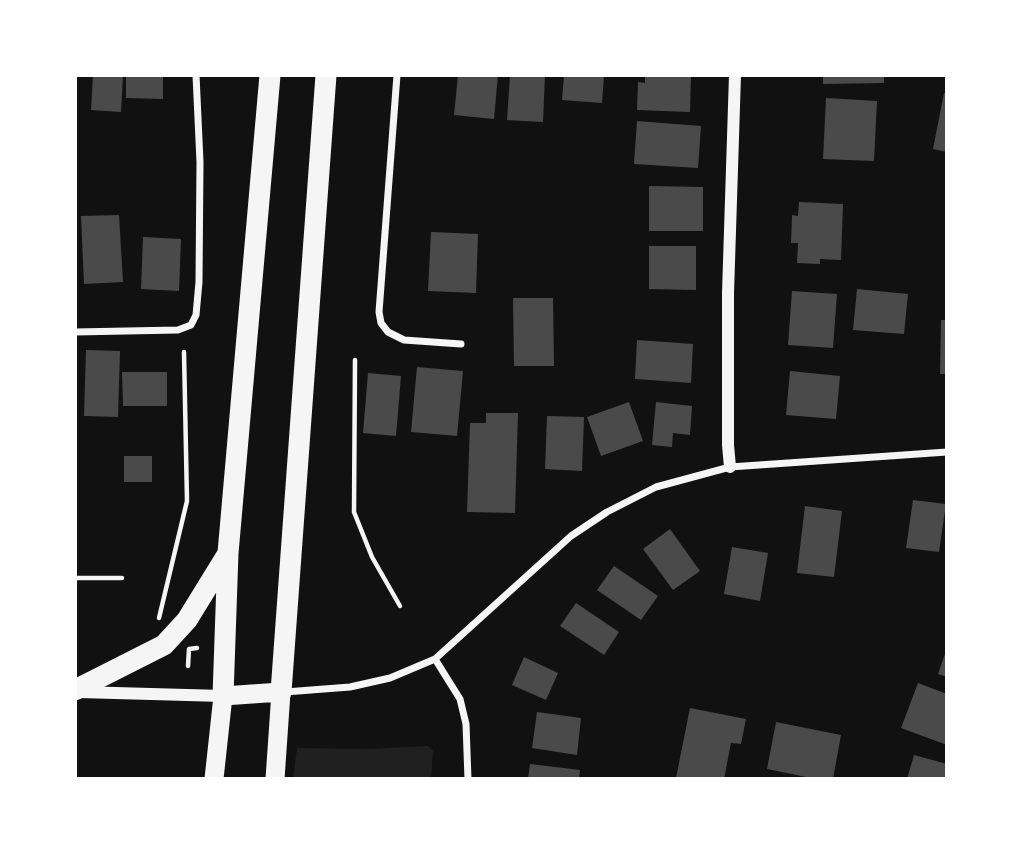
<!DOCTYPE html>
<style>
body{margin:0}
#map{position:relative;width:1022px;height:854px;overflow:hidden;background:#111;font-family:"Fira Sans Condensed",sans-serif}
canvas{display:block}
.frame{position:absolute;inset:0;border:77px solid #fff;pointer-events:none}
</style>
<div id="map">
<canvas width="1022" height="854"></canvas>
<div class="frame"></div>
</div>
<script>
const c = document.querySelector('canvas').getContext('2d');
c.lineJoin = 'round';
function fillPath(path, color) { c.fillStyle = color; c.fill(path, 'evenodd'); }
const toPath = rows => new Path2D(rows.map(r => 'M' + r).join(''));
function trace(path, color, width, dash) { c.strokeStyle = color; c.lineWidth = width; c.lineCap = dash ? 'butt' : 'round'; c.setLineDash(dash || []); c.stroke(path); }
fillPath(toPath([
 [428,746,433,751,431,779,293,779,297,748,369,749]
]), '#202020');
fillPath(toPath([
 [93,75,123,75,121,112,91,110],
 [126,75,163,75,163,99,126,98],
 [458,75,498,75,494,119,454,115],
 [510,75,545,75,543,122,507,120],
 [564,75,604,75,602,103,562,100],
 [645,75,691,75,690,112,637,110,638,82,645,83],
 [823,75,884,75,884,83,823,84],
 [944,93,947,94,947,152,933,149],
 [826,98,877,101,874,161,823,159],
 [637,121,701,126,698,168,634,164],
 [649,186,703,187,703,231,649,231],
 [799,202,843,204,841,260,820,259,820,264,797,263,798,243,791,243,792,215,798,216],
 [119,215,123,282,84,284,81,216],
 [431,232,478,234,476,293,428,291],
 [143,237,181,239,179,291,141,289],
 [649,246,696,246,696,290,649,289],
 [857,289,908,294,904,334,853,330],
 [792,291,837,294,833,348,788,345],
 [513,298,553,298,554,366,514,366],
 [941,320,947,320,947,374,940,374],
 [637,340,693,344,691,383,635,379],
 [86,350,120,351,118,417,84,416],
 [417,367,463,371,457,436,411,432],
 [790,371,840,376,836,419,786,415],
 [122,372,167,372,167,406,123,406],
 [368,373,401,376,396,436,363,433],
 [629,402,643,441,601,456,587,417],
 [656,402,692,406,690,435,673,433,672,447,652,445],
 [486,413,518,413,515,513,467,512,470,423,486,423],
 [547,416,584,417,582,471,545,469],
 [124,456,152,456,152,482,124,482],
 [913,500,946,504,939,552,906,548],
 [805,506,842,511,834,577,797,573],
 [670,529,700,571,673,590,643,549],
 [732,547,768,553,760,601,724,594],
 [614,566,658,596,641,620,597,590],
 [576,603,619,632,604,655,560,626],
 [946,651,947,651,947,677,938,674],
 [524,657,558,673,546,700,512,685],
 [918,683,947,694,947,745,901,728],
 [690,708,746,719,741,744,731,743,724,779,676,778],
 [537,712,581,718,577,755,532,748],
 [776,722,841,735,833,779,816,779,767,769],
 [914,755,947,764,947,779,907,779],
 [530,764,580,770,579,779,528,779]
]), '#4a4a4a');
trace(toPath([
 [355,360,354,512,372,557,400,606],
 [75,578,122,578],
 [159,618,187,501,184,352],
 [188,666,189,649,197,648]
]), '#f5f5f5', 4.5);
trace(toPath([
 [397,75,379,312,381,323,388,332,404,340,461,344],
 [75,332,178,330,191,325,196,315,199,282,200,162,196,75],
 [435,659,460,699,466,724,468,779],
 [285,692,350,687,390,678,435,659,571,536,607,512,656,487,730,467,947,452]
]), '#f5f5f5', 7);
trace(toPath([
 [730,467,728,445,728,293,735,75],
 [79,692,223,696]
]), '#f5f5f5', 12);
trace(toPath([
 [214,779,223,696,281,692,275,779]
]), '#f5f5f5', 19);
trace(toPath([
 [75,690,164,645,187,620,227,555],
 [281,692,326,75],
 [223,696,228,553,270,75]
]), '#f5f5f5', 21);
</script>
